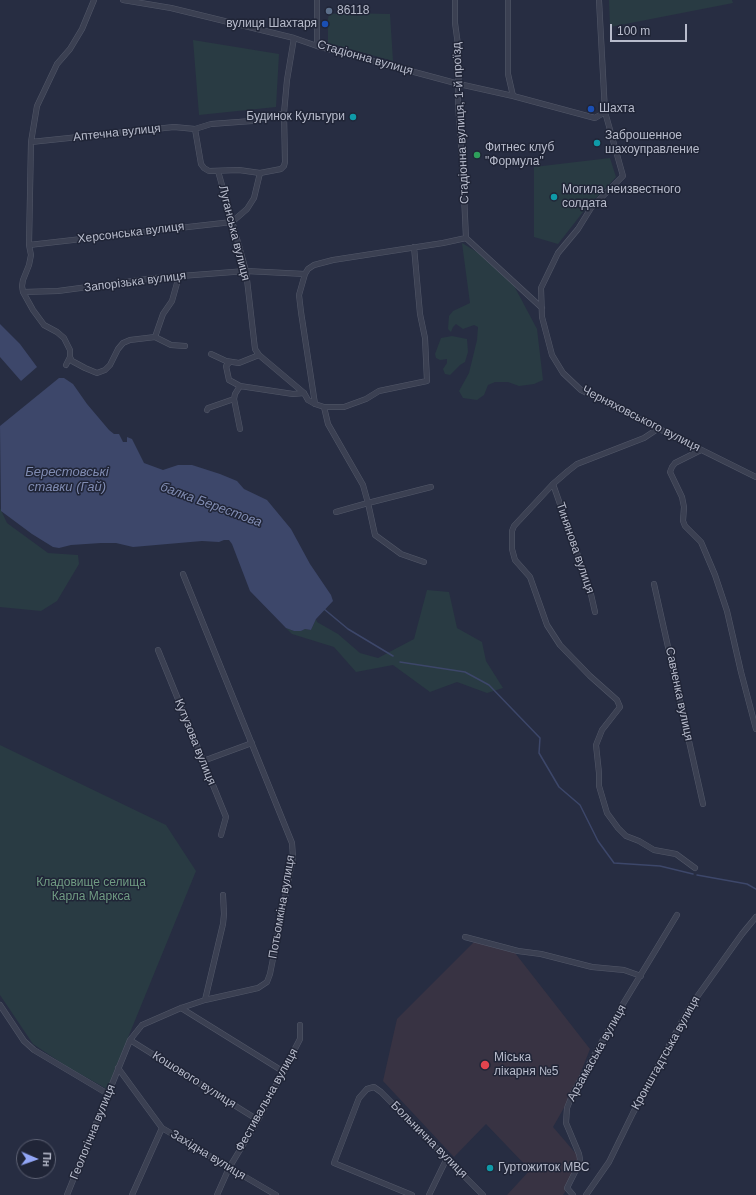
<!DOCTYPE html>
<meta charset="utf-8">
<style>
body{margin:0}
#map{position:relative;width:756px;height:1195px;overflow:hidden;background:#272d42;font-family:Arial,sans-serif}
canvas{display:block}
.north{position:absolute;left:16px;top:1139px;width:40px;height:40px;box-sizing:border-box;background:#202537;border:1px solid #5d6173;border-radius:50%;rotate:92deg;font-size:11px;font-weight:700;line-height:16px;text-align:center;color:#b8bccc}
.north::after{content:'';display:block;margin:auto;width:14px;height:18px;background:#92a6f6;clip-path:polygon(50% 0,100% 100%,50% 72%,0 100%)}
.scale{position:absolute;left:610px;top:24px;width:77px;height:18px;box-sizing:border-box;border:2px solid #b8bccc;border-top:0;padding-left:5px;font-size:12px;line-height:14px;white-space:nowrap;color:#b8bccc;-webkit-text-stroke:3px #202537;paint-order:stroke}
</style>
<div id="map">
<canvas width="756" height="1195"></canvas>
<div class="north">Пн</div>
<div class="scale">100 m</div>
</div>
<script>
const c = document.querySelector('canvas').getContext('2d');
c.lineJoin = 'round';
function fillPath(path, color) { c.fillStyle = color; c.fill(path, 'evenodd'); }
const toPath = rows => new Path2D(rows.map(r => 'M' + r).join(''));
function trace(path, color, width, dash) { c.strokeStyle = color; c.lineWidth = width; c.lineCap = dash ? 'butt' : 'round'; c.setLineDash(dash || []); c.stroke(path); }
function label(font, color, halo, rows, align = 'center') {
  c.font = font + ' Arial,sans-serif'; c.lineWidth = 3; c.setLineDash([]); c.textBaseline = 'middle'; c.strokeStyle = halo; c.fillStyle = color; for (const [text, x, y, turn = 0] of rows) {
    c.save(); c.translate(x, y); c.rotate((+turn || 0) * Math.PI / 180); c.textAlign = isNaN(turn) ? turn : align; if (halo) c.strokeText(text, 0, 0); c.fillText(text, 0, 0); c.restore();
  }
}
fillPath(toPath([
 [474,942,515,953,590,1049,573,1092,553,1127,584,1163,563,1195,507,1195,530,1170,486,1124,454,1157,383,1081,397,1019]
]), '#383343');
fillPath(toPath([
 [609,0,732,0,733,3,610,27],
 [345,13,390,14,393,61,328,43,328,19,329,14],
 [193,40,279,54,276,107,199,115],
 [610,158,616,177,583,212,558,244,534,237,534,167],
 [462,243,492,261,512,282,537,329,543,380,534,384,519,386,508,382,495,382,488,385,484,395,477,400,463,398,459,391,469,373,477,340,478,327,474,325,463,329,456,324,453,327,451,332,448,329,449,316,453,311,470,303],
 [452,336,467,339,468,352,465,362,460,365,450,375,445,374,443,369,447,363,447,359,440,360,436,358,435,354,441,338],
 [0,508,7,523,48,553,78,555,79,564,57,601,41,611,0,607],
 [427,590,449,592,457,628,482,642,486,661,503,688,487,693,457,682,430,692,393,665,356,672,334,647,292,634,286,628,294,631,301,631,305,629,311,630,316,619,317,622,338,634,360,653,378,658,414,639],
 [0,745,166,825,196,871,107,1089,66,1066,33,1044,0,995]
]), '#293b43');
fillPath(toPath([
 [0,324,20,344,37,367,21,381,0,357],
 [59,378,64,378,73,384,87,404,109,430,114,434,119,434,123,442,127,442,127,437,132,439,144,463,163,470,178,465,192,465,220,474,237,481,244,489,267,500,291,529,310,564,331,595,333,601,316,619,311,630,305,629,301,631,294,631,286,628,250,591,232,544,229,540,224,540,219,542,202,541,133,547,116,543,101,543,71,545,59,548,53,547,32,534,1,511,0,426]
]), '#3d476a');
trace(toPath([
 [324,609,348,629,393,656],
 [400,662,465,672,489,685,540,738,539,753,559,787,580,805,598,841,614,863,660,866,693,874],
 [697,875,747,884,756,889]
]), '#3d476a', 1.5);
const minor = toPath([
 [94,0,82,29,70,49,57,64,37,106,31,142,174,127,195,129,211,124,252,121,272,117,284,113,287,80,294,38],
 [123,0,171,8,294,38,317,46,459,84,513,96,595,118,605,112],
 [455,0,455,23,459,52,458,104,463,173,466,238,542,308],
 [508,0,508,74,513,96],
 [599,0,605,112,623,176,591,208,578,229,558,253,541,288,542,317,552,355,563,373,581,390,756,477],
 [317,46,317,0],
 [195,129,201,164,204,168,209,171,239,170,260,173,281,169,284,166,285,162,284,113],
 [31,142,29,245,31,255,29,265,23,280,22,286,23,292,33,310,44,325,57,332,64,338,70,350,70,357,66,365],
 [218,171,246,271,255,349,259,355,304,393,308,400,315,404,324,407,344,407,366,399,379,391,427,381,425,338,420,314,414,247],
 [29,245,232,222,247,209,254,198,260,173],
 [305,274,299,295,301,312,315,404],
 [179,276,172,301,163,314,155,337,171,345,185,346],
 [23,292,58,291,155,278,246,271,305,274,308,269,314,265,333,260,443,243,466,238],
 [211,354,226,361,239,363,259,355],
 [70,357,72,361,85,368,97,373,105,370,110,365,118,349,123,343,130,340,155,337],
 [230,362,226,366,229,380,240,386,235,394,234,399,240,429],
 [240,386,293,394,304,393],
 [324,407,328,424,363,485,368,503,431,487],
 [207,410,208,408,234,399],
 [659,428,644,438,577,464,568,471,553,484,514,526,512,531,512,549,515,560,530,577,547,625,560,645,590,676,617,700,620,707,602,730,596,745,599,773,599,786,607,813,618,828,626,836,639,841,654,850,676,854,695,868],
 [701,450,675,463,672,467,670,472,682,497,684,507,683,521,685,526,701,542,715,575,727,611,741,672,756,729],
 [553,484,590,590,595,612],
 [336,512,368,503,375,535,401,554,424,562],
 [654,584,703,804],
 [158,650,226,817,221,835],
 [203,761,252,743],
 [465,937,518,951,541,954,592,967,624,970,641,976],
 [205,1000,223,924,224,914,223,895],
 [0,1005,24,1041,34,1050,108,1094],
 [181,1008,284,1072],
 [130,1040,258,1120],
 [118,1068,162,1128,276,1195],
 [67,1195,130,1040,142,1025,181,1008,205,1000,258,988,267,982,270,974,293,857,292,843,183,574],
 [132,1195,162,1128],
 [217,1195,229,1168,258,1120,300,1039,300,1025],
 [412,1195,334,1163,359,1098,367,1089,374,1087,381,1092,483,1195],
 [429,1195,447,1158],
 [573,1195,567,1188,579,1164,580,1159,579,1154,566,1123,567,1108,573,1093,623,1004,677,915],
 [586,1195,609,1162,633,1113,689,1008,742,934,756,917]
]);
trace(minor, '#535869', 6);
trace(minor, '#3b4052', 5);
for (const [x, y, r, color] of [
 [329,11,4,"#5c6f8a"],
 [325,24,4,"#1a4fb4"],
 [591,109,4,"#1a4fb4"],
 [353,117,4,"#0f9aa8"],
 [597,143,4,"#0f9aa8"],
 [477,155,4,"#2e9e5b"],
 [554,197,4,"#0f9aa8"],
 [485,1065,5,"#e0444e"],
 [490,1168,4,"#0f9aa8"]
]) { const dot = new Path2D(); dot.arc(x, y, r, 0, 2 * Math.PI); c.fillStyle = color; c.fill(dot); trace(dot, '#202537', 1.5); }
label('12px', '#b8bccc', '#202537', [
 ["86118",337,11],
 ["вулиця Шахтаря",317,24,"right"],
 ["Шахта",599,109],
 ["Будинок Культури",345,117,"right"],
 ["Заброшенное",605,136],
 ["шахоуправление",605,150],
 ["Фитнес клуб",485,148],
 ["\"Формула\"",485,162],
 ["Могила неизвестного",562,190],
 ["солдата",562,204],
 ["Міська",494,1058],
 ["лікарня №5",494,1072],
 ["Гуртожиток МВС",498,1168]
], 'left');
label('12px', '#b8bccc', '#202537', [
 ["Стадіонна вулиця",365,58,16],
 ["Стадіонна вулиця, 1-й проїзд",461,123,-93],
 ["Аптечна вулиця",117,133,-6],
 ["Херсонська вулиця",131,233,-7],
 ["Луганська вулиця",234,233,76],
 ["Запорізька вулиця",135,282,-7],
 ["Черняховського вулиця",641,419,27],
 ["Тинянова вулиця",575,548,71],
 ["Савченка вулиця",679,694,78],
 ["Кутузова вулиця",195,742,68],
 ["Потьомкіна вулиця",282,907,-80],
 ["Арзамаська вулиця",597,1053,-61],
 ["Кронштадтська вулиця",666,1053,-61],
 ["Кошового вулиця",194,1080,32],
 ["Фестивальна вулиця",267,1100,-61],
 ["Геологічна вулиця",93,1132,-68],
 ["Больнична вулиця",429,1140,45],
 ["Західна вулиця",208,1155,31]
]);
label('12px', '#709c83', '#202537', [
 ["Кладовище селища",91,883],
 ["Карла Маркса",91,897]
]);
label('italic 13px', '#808cb2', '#202537', [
 ["Берестовські",67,472],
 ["ставки (Гай)",67,487],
 ["балка Берестова",211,505,20]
]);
</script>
